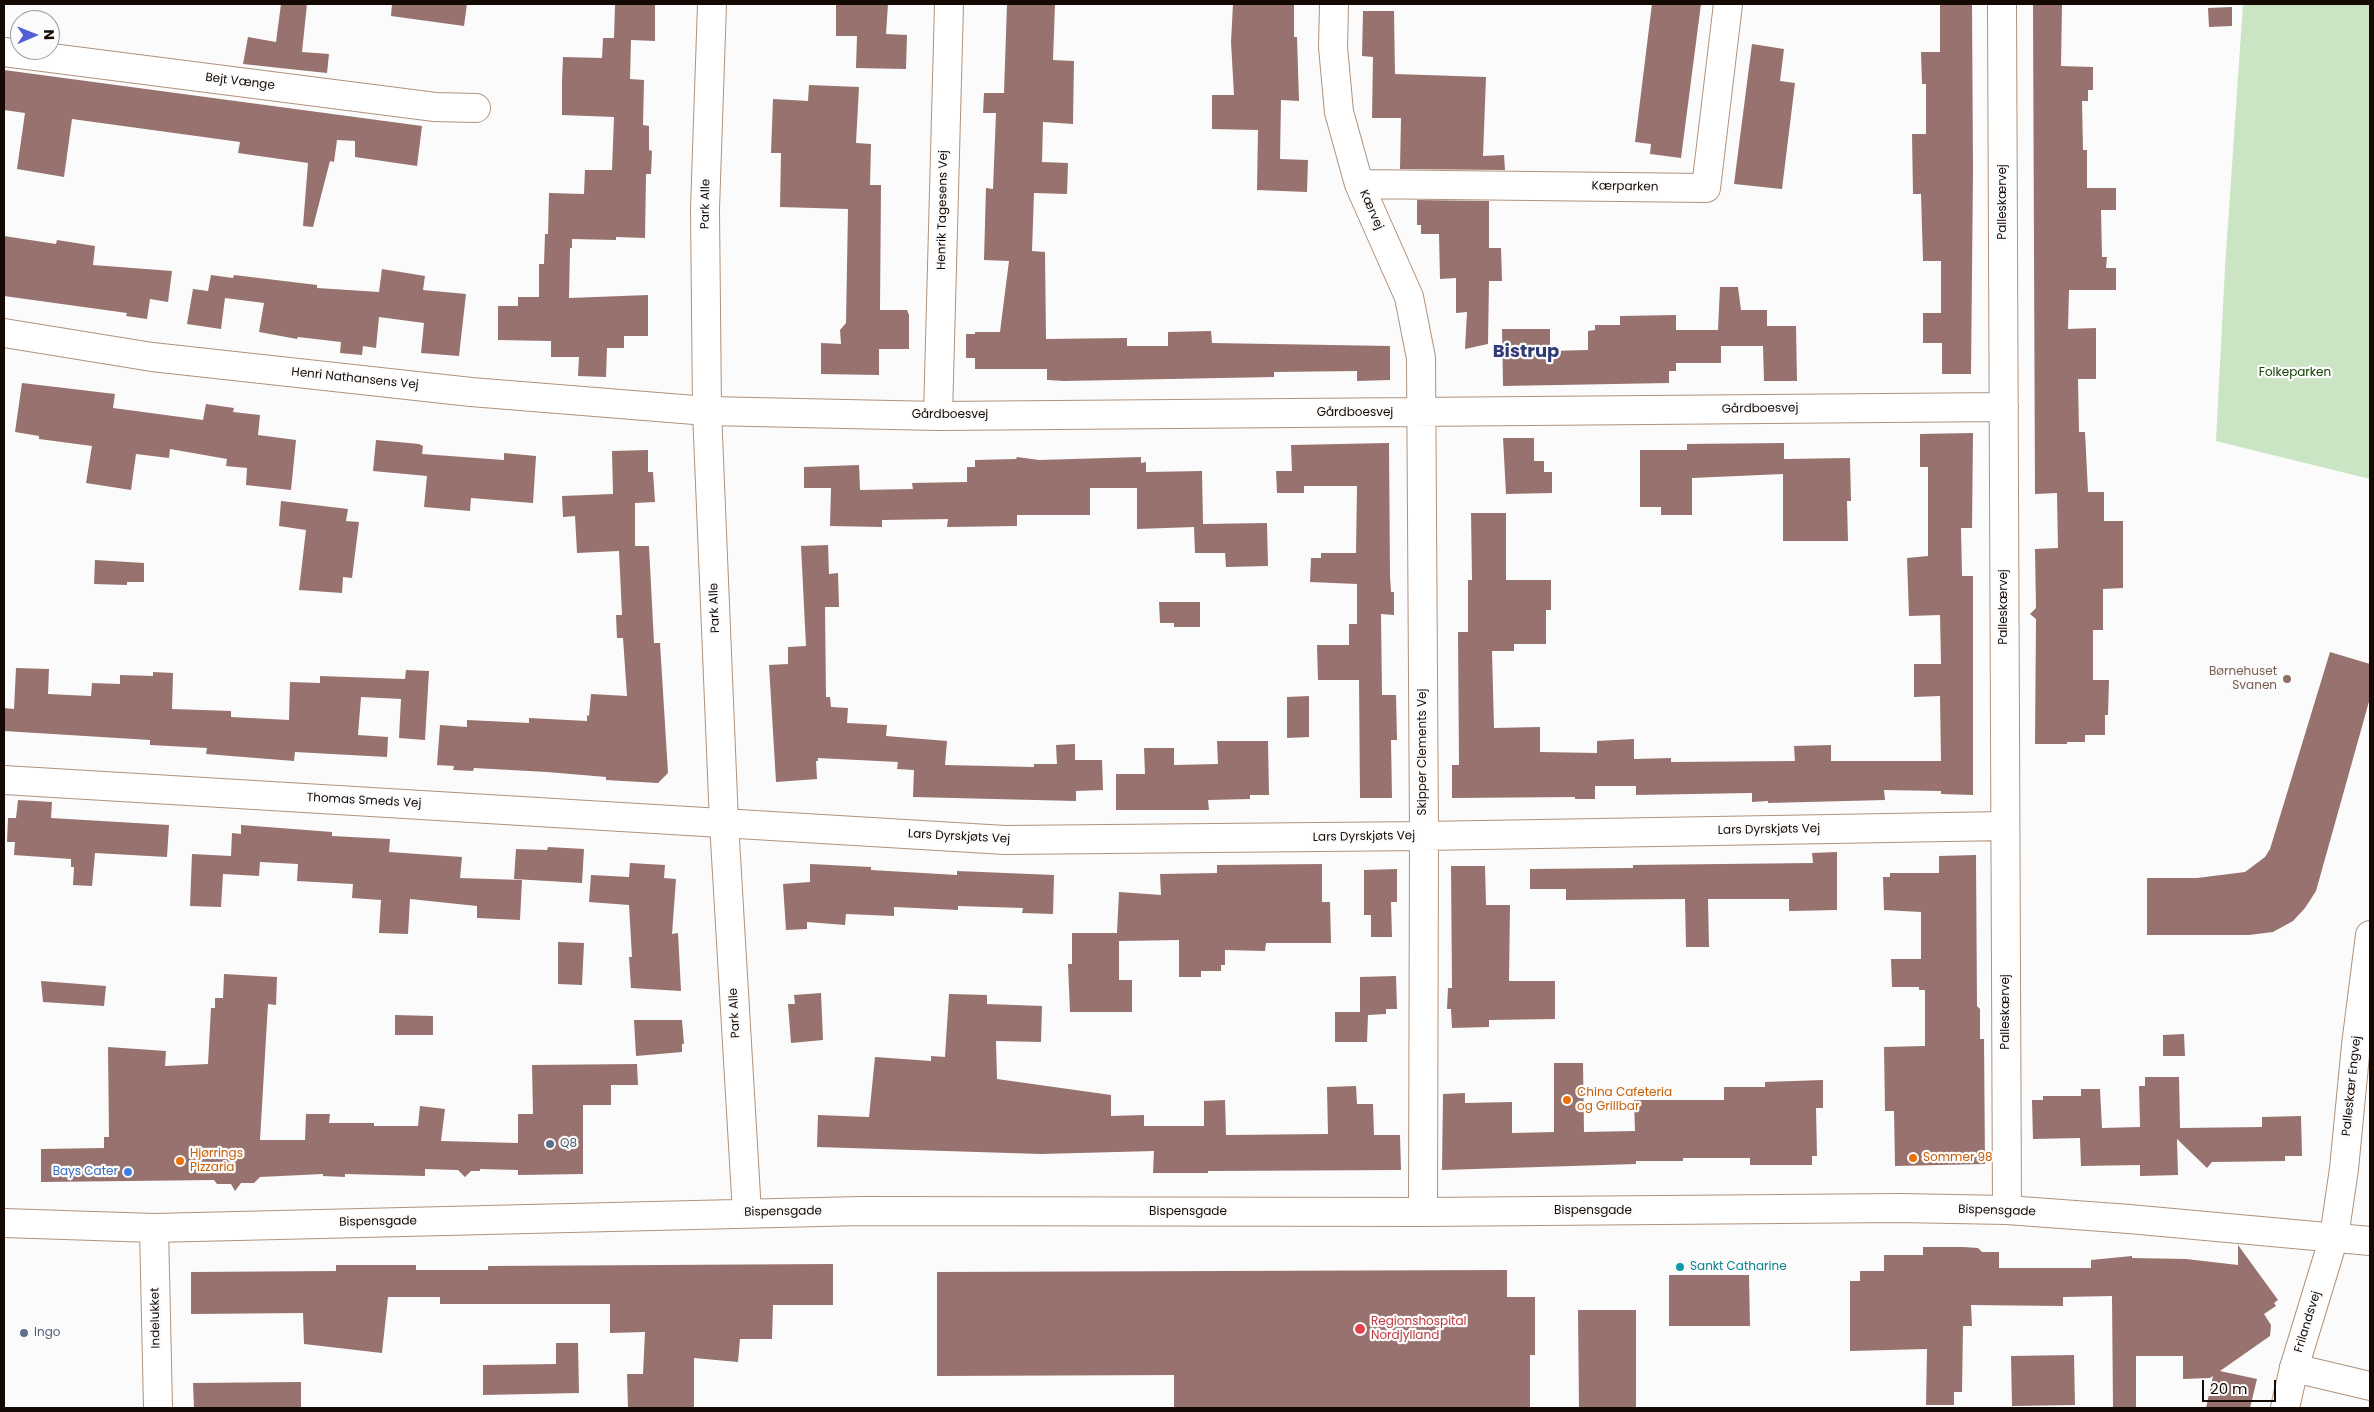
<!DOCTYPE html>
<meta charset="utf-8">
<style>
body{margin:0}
#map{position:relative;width:2374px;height:1412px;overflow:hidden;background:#fbfbfb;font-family:Poppins,sans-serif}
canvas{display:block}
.frame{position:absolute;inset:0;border:5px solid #140903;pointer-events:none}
.north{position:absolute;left:10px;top:10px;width:50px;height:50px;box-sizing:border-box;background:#fbfbfb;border:1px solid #9f9a98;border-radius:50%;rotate:89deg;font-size:14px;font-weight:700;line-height:20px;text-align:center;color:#140903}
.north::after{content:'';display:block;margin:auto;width:18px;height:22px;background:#515ed4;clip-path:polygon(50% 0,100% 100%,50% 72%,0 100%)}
.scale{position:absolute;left:2202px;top:1380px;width:74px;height:22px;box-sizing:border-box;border:2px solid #140903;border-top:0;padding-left:6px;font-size:15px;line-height:18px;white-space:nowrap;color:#140903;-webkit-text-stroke:4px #fbfbfb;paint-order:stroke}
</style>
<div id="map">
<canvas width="2374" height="1412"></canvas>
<div class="frame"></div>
<div class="north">N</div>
<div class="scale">20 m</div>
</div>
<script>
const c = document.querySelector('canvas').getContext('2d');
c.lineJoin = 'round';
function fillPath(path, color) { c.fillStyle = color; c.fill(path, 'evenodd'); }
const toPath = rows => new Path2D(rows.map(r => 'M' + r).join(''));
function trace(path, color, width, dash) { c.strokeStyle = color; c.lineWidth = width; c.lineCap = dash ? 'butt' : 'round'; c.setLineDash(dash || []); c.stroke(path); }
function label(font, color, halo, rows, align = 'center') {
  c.font = font + ' Poppins,sans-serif'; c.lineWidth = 4.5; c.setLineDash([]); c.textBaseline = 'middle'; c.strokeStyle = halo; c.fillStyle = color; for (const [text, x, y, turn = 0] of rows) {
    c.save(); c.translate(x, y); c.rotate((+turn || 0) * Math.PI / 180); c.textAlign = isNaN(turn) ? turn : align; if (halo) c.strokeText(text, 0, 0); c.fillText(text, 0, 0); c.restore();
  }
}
fillPath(toPath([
 [2243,4,2370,4,2370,479,2216,441,2225,268]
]), '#cbe5c4');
fillPath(toPath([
 [281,4,307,4,302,52,329,54,327,73,243,64,248,37,276,42],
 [392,4,467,4,464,26,391,16],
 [615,4,655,4,655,41,631,40,630,79,644,80,643,125,649,126,649,150,652,151,651,174,646,174,645,238,616,237,616,240,572,239,572,248,570,248,569,298,648,295,648,336,624,336,624,348,607,348,606,377,578,376,579,357,551,357,551,341,498,340,498,306,518,306,518,297,539,297,539,264,544,264,545,234,548,234,549,193,584,194,585,170,612,170,614,117,562,115,562,81,563,57,602,58,603,38,614,38],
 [836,4,888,4,886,34,907,35,906,69,856,68,857,36,836,36],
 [1007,4,1055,4,1053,60,1074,61,1073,124,1043,122,1042,162,1068,163,1067,194,1034,193,1032,251,1045,252,1046,339,1127,338,1127,346,1168,346,1168,332,1211,331,1212,343,1390,346,1390,380,1357,381,1357,371,1274,372,1274,377,1064,381,1047,380,1047,369,975,369,975,358,966,358,966,334,975,334,975,332,1000,332,1009,261,984,260,986,188,993,189,996,113,983,113,984,93,1004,93],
 [1233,4,1294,4,1294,37,1297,37,1299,101,1281,100,1280,159,1308,160,1307,192,1257,190,1258,130,1212,129,1212,95,1234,95,1231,42],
 [1652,4,1701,4,1681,158,1650,154,1651,144,1635,142],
 [1940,4,1972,4,1973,170,1971,374,1942,374,1942,343,1923,343,1923,313,1941,313,1941,261,1923,261,1921,194,1913,194,1912,134,1926,134,1926,84,1922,84,1921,52,1940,52],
 [2033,4,2062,4,2061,66,2093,67,2093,90,2088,90,2088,101,2082,101,2083,150,2087,150,2087,188,2116,188,2116,210,2101,210,2102,257,2107,257,2106,268,2116,268,2116,290,2069,290,2068,329,2096,328,2096,379,2078,379,2079,432,2085,432,2088,492,2104,492,2104,521,2123,521,2123,588,2103,589,2103,630,2093,630,2093,680,2109,680,2108,715,2105,715,2105,735,2085,735,2085,742,2067,742,2067,744,2035,744,2036,619,2030,614,2036,608,2035,549,2058,548,2057,493,2035,494],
 [2232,7,2232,26,2209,27,2208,8],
 [1363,11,1394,11,1395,74,1486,77,1483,156,1504,155,1505,170,1400,169,1401,118,1372,118,1373,57,1362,56],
 [1752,44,1784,49,1780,81,1795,83,1782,189,1734,184],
 [4,70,422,126,417,166,355,157,355,141,337,140,334,162,330,161,313,227,303,226,308,163,238,153,240,142,72,119,64,177,17,169,25,113,4,110],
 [809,85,859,87,856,143,871,144,870,185,881,185,880,310,907,310,909,315,909,349,879,349,879,375,821,374,821,343,841,344,840,330,846,323,848,209,780,207,781,153,771,153,773,99,808,101],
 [1417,200,1489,201,1489,248,1501,248,1502,281,1489,281,1488,344,1465,349,1467,312,1456,313,1456,278,1440,279,1439,234,1421,234,1421,225,1417,225],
 [4,236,56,244,57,240,95,246,93,265,172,271,168,302,150,299,147,319,126,316,127,313,4,296],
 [382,269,425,276,423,290,466,294,459,356,421,353,424,323,379,317,376,348,363,346,362,355,340,353,341,342,298,337,297,339,259,332,264,303,225,298,221,329,187,324,193,289,208,291,211,275,233,278,234,275,317,285,317,288,379,292],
 [1720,287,1738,287,1741,310,1767,310,1767,326,1796,326,1797,381,1764,381,1763,346,1721,346,1721,363,1676,363,1676,371,1669,371,1669,383,1503,386,1502,329,1550,329,1550,351,1588,350,1588,331,1595,330,1595,325,1620,325,1620,316,1676,315,1676,330,1718,330],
 [22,383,115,394,113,408,203,420,206,404,234,408,233,412,260,415,258,435,296,440,291,490,246,485,247,468,226,466,227,459,170,449,169,458,136,454,131,490,86,483,92,446,39,439,39,436,15,432],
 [1973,433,1972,528,1961,528,1962,576,1973,576,1973,795,1941,794,1941,791,1884,790,1885,800,1768,803,1768,801,1752,802,1752,793,1636,795,1636,786,1595,786,1595,799,1575,799,1575,797,1452,798,1452,765,1459,765,1458,632,1468,632,1468,580,1472,580,1471,513,1506,513,1506,580,1551,580,1551,610,1546,610,1546,644,1514,644,1514,651,1492,651,1494,728,1540,727,1540,752,1597,753,1597,741,1634,739,1634,759,1671,758,1671,762,1795,761,1794,746,1831,745,1831,761,1941,761,1940,696,1914,697,1914,664,1941,664,1940,615,1909,616,1907,558,1928,556,1928,467,1920,467,1920,434],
 [1503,438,1534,438,1534,461,1544,461,1544,472,1552,472,1552,493,1506,494],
 [376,440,419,444,423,446,422,454,504,460,504,453,536,456,533,503,471,498,470,511,424,507,427,476,373,471],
 [1389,443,1390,576,1391,592,1394,592,1394,615,1381,614,1382,695,1396,695,1397,740,1391,740,1392,798,1360,798,1359,680,1318,680,1317,645,1349,645,1349,624,1357,624,1357,584,1310,582,1311,558,1321,558,1321,553,1356,553,1357,486,1304,486,1304,493,1277,493,1276,471,1292,471,1291,445],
 [1784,443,1784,459,1850,458,1851,501,1847,501,1848,541,1783,541,1783,474,1692,478,1692,515,1661,515,1661,507,1640,507,1640,450,1687,450,1687,444],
 [648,450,648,472,653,472,655,502,635,503,635,546,649,546,654,643,660,643,668,773,658,783,606,780,606,777,547,772,474,768,473,771,453,770,454,766,437,765,440,725,467,727,467,720,529,723,529,718,587,721,587,715,589,716,591,694,627,696,623,638,617,638,616,615,622,615,619,551,577,553,575,516,563,517,562,496,613,494,612,451],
 [1017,457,1039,460,1141,457,1141,463,1146,462,1146,472,1202,471,1203,524,1267,523,1268,566,1226,567,1225,553,1195,553,1194,527,1137,529,1137,488,1090,488,1090,515,1017,515,1017,526,947,527,948,519,882,520,882,527,830,526,831,488,804,488,804,467,859,465,860,490,913,489,912,483,967,482,967,467,975,467,975,460,1016,459],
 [281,501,348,509,346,521,359,522,352,578,343,577,342,593,299,590,306,530,279,526],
 [828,545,829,574,838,573,839,607,825,607,826,697,830,697,831,707,848,708,847,723,887,725,886,736,947,741,945,765,1034,767,1034,764,1057,764,1056,745,1075,744,1075,760,1102,760,1103,790,1076,791,1076,801,913,797,914,770,897,769,898,762,818,758,818,761,816,761,817,779,776,782,769,665,788,664,788,647,806,646,801,546],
 [95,560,144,563,144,582,127,582,127,585,94,584],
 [1159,602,1200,602,1200,627,1174,627,1174,623,1160,623],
 [2330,652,2370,664,2370,698,2316,891,2305,908,2293,921,2273,932,2249,935,2147,935,2147,878,2197,878,2245,872,2265,857,2270,849],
 [16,668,49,669,48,694,91,696,92,683,120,684,120,675,153,676,153,672,173,673,172,709,231,711,231,717,289,720,290,682,320,683,320,676,405,679,406,670,429,671,425,740,399,738,401,699,361,697,358,735,388,737,387,757,295,752,294,761,269,759,206,754,207,748,150,745,150,740,4,731,4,708,14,709],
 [1309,696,1309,737,1287,738,1287,697],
 [1217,741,1268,741,1269,795,1250,795,1250,799,1208,800,1209,810,1116,810,1116,774,1145,774,1144,748,1174,748,1174,765,1218,764],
 [18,800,52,802,51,818,169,825,167,857,95,853,92,886,73,885,74,867,71,867,71,859,14,855,15,842,7,842,8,818,16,818],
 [241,825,332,832,332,836,390,839,389,852,462,857,460,878,522,880,520,920,477,918,477,906,410,899,408,934,379,933,381,900,352,898,353,884,297,881,298,864,260,862,259,876,223,874,221,907,190,906,192,854,231,856,232,833,241,834],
 [548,847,584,849,582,883,514,879,516,849,547,850],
 [1837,852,1837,910,1789,911,1789,899,1708,899,1709,947,1686,947,1685,899,1566,900,1566,889,1530,889,1530,869,1633,868,1633,865,1813,863,1812,853],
 [1976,855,1977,1006,1980,1009,1980,1039,1984,1039,1985,1164,1895,1166,1894,1111,1885,1111,1884,1047,1925,1046,1925,990,1919,990,1919,987,1892,987,1891,959,1921,959,1921,912,1884,910,1883,877,1890,877,1890,873,1939,873,1939,856],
 [630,863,665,865,664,878,676,879,672,934,678,933,681,991,631,988,629,957,632,957,629,905,589,902,591,875,629,877],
 [810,864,871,867,871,870,957,875,957,871,1054,875,1053,914,1022,913,1023,908,958,906,958,910,894,907,894,916,846,914,845,925,807,922,807,929,786,930,783,884,810,882],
 [1322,864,1322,902,1330,902,1331,943,1266,943,1265,951,1225,950,1225,965,1221,965,1221,971,1201,971,1201,977,1179,977,1179,940,1119,941,1119,980,1132,980,1132,1012,1070,1012,1068,964,1072,964,1072,933,1117,933,1119,892,1161,895,1160,874,1217,873,1217,865],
 [1451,866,1485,866,1486,905,1510,905,1509,981,1555,981,1555,1019,1489,1020,1489,1027,1452,1028,1451,1009,1447,1009,1448,988,1452,988],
 [1397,869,1397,902,1391,902,1392,937,1371,937,1371,915,1364,915,1364,870],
 [558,942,584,943,582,985,558,984],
 [224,974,277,977,276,1005,268,1004,260,1140,305,1140,306,1114,330,1114,329,1123,374,1123,374,1126,418,1126,420,1106,445,1109,441,1141,518,1143,518,1114,533,1114,532,1065,637,1064,638,1085,611,1085,611,1105,583,1105,583,1174,518,1175,518,1170,480,1169,480,1171,471,1171,465,1177,458,1170,425,1169,425,1176,345,1174,345,1177,323,1176,323,1174,260,1177,254,1183,241,1183,235,1191,231,1184,217,1184,214,1180,41,1182,41,1149,104,1148,104,1137,109,1137,108,1047,166,1051,165,1066,208,1064,211,1008,215,1008,215,998,223,998],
 [1396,976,1397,1009,1386,1009,1386,1014,1368,1015,1367,1042,1335,1042,1335,1012,1360,1012,1360,977],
 [41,981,106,986,104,1006,43,1002],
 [821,993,823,1040,791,1043,788,1004,795,1004,794,995],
 [949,994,987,995,987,1004,1042,1006,1041,1042,996,1041,997,1079,1111,1095,1111,1116,1144,1115,1144,1126,1204,1126,1204,1101,1225,1100,1226,1135,1328,1134,1327,1087,1356,1086,1357,1104,1373,1104,1374,1135,1400,1135,1401,1170,1208,1171,1208,1173,1153,1173,1154,1151,1041,1154,817,1147,818,1115,869,1117,875,1057,931,1061,931,1056,945,1057],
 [395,1015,433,1016,433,1035,395,1035],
 [634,1020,682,1020,684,1044,682,1044,682,1052,636,1056],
 [2184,1034,2185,1056,2163,1056,2163,1035],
 [1554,1063,1583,1063,1584,1132,1635,1131,1634,1100,1724,1100,1724,1087,1765,1087,1765,1082,1823,1080,1823,1108,1816,1108,1817,1156,1812,1156,1812,1165,1750,1165,1750,1158,1683,1158,1683,1161,1636,1161,1636,1164,1442,1170,1443,1094,1465,1093,1465,1103,1512,1102,1512,1133,1554,1132],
 [2145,1077,2179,1077,2180,1128,2262,1127,2262,1117,2301,1116,2302,1156,2285,1156,2285,1161,2212,1162,2207,1168,2177,1139,2178,1175,2140,1176,2140,1165,2081,1166,2080,1138,2033,1139,2032,1100,2043,1100,2043,1096,2081,1096,2081,1089,2100,1089,2102,1128,2140,1127,2139,1086,2145,1086],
 [2238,1245,2278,1300,2274,1303,2276,1306,2264,1314,2271,1325,2270,1336,2220,1371,2257,1379,2250,1408,2206,1408,2213,1376,2210,1378,2183,1379,2183,1356,2136,1356,2136,1408,2113,1408,2112,1296,2063,1297,2063,1306,1971,1305,1972,1326,1963,1326,1962,1392,1954,1392,1954,1405,1926,1405,1927,1349,1850,1351,1850,1281,1860,1281,1860,1271,1884,1271,1884,1255,1923,1255,1923,1247,1963,1247,1978,1248,1982,1252,1999,1252,1999,1268,2091,1268,2091,1260,2132,1256,2132,1258,2186,1259,2238,1265],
 [833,1264,833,1305,773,1305,772,1339,740,1339,738,1362,694,1358,694,1408,628,1408,627,1374,643,1374,645,1332,610,1333,610,1304,440,1304,440,1297,388,1297,382,1353,304,1344,303,1313,191,1314,191,1272,336,1271,336,1265,416,1265,416,1270,488,1270,488,1266],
 [1507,1270,1507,1297,1535,1297,1535,1355,1530,1355,1530,1408,1174,1408,1174,1375,937,1376,937,1272],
 [1669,1275,1749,1275,1750,1326,1669,1326],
 [1578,1310,1636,1310,1636,1408,1579,1408],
 [556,1343,578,1343,579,1393,483,1395,483,1365,556,1364],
 [2074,1355,2075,1405,2012,1406,2011,1356],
 [301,1382,301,1408,194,1408,193,1383]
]), '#97726e');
const street = toPath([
 [1334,4,1333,47,1339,112,1359,184,1409,297,1421,358,1424,836,1423,1212],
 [2002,4,2007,1210],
 [4,52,435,107,476,108],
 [1359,184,1706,188,1728,4],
 [4,333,152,357,471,392,707,411,938,416,2004,407],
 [938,416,949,4],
 [4,780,1005,840,1424,836,2005,826],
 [154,1228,158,1408],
 [2334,1237,2344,1169,2356,1045,2370,935],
 [2294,1368,2370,1386]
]);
const secondary = toPath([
 [712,4,705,209,707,411,724,823,747,1213],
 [4,1223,154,1228,861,1211,1423,1212,1899,1208,2007,1210,2129,1219,2370,1241],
 [2285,1408,2294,1368,2334,1237]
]);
trace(street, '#b0927b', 30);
trace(secondary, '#b0927b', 30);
trace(street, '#fff', 28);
trace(secondary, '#fff', 28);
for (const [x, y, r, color] of [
 [2287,679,5,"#8d6e63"],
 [1567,1100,5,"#e8710a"],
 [550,1144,5,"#5c6f8a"],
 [1913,1158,5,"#e8710a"],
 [180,1161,5,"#e8710a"],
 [128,1172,5,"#3f7fe0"],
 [1680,1267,5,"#0f9aa8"],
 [1360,1329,6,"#e0444e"],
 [24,1333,5,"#5c6f8a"]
]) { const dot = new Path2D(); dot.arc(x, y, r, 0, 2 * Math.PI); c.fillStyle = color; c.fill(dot); trace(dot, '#fbfbfb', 2); }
label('12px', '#140903', '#fbfbfb', [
 ["Bejt Vænge",240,82,7],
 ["Kærparken",1625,187,1],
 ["Palleskærvej",2003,202,-90],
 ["Park Alle",706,204,-89],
 ["Henrik Tagesens Vej",943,210,-89],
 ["Kærvej",1371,210,66],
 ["Henri Nathansens Vej",355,379,6],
 ["Gårdboesvej",1760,409,-1],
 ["Gårdboesvej",1355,413],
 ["Gårdboesvej",950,415],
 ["Palleskærvej",2004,607,-90],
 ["Park Alle",715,608,-92],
 ["Skipper Clements Vej",1423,752,-90],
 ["Thomas Smeds Vej",364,801,3],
 ["Lars Dyrskjøts Vej",1769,830,-1],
 ["Lars Dyrskjøts Vej",959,837,3],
 ["Lars Dyrskjøts Vej",1364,837,-1],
 ["Palleskærvej",2006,1012,-90],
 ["Park Alle",735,1013,-93],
 ["Palleskær Engvej",2352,1086,-84],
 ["Bispensgade",1593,1211],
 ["Bispensgade",1997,1211,2],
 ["Bispensgade",783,1212,-1],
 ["Bispensgade",1188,1212],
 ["Bispensgade",378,1222,-1],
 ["Indelukket",156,1318,-91],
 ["Frilandsvej",2308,1322,-73]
]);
label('12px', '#124100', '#fbfbfb', [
 ["Folkeparken",2295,373]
]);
label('12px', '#785e54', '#fbfbfb', [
 ["Børnehuset",2277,672],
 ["Svanen",2277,686]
], 'right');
label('12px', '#c56008', '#fbfbfb', [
 ["China Cafeteria",1577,1093],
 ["og Grillbar",1577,1107],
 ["Hjørrings",190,1154],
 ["Pizzaria",190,1168],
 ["Sommer 98",1923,1158]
], 'left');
label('12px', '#4e5e75', '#fbfbfb', [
 ["Q8",560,1144],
 ["Ingo",34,1333]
], 'left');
label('12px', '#366cbe', '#fbfbfb', [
 ["Bays Cater",118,1172]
], 'right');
label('12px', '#0d838f', '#fbfbfb', [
 ["Sankt Catharine",1690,1267]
], 'left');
label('12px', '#be3a42', '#fbfbfb', [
 ["Regionshospital",1371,1322],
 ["Nordjylland",1371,1336]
], 'left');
label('bold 18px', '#313a74', '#fbfbfb', [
 ["Bistrup",1526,352]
]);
</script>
